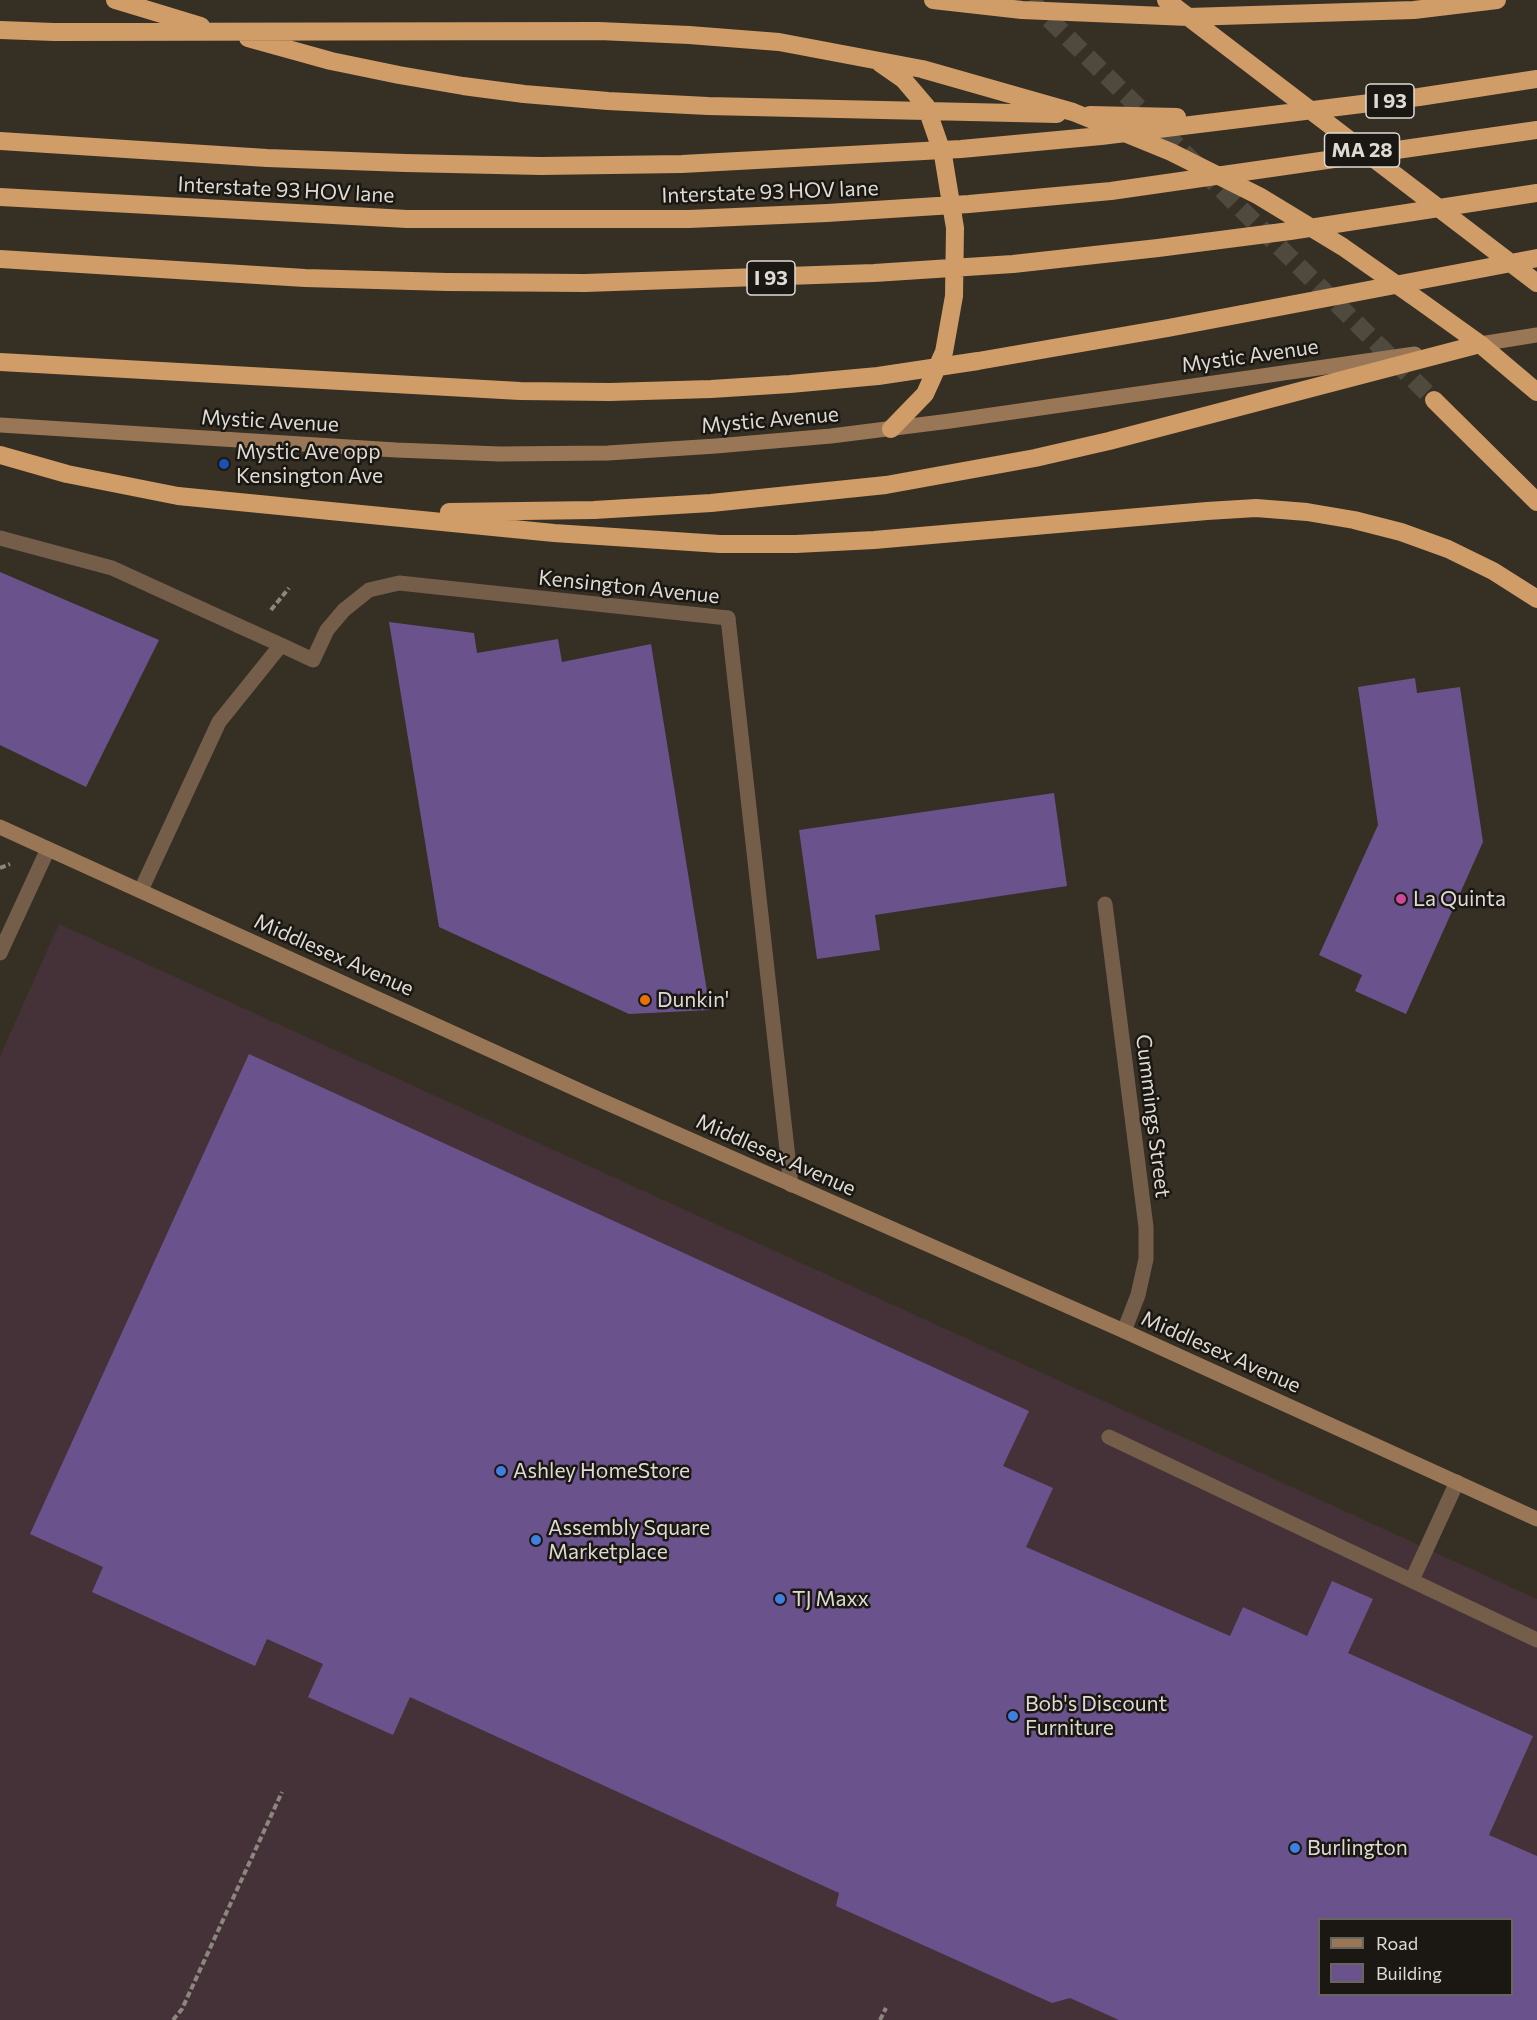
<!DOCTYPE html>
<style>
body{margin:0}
#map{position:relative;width:1537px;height:2020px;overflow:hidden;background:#362f24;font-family:Commissioner,sans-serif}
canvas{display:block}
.legend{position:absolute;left:1318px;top:1918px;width:195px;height:78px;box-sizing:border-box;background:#1b1813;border:2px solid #696660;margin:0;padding:8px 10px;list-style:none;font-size:18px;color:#dfdbd4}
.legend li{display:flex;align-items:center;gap:12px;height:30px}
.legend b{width:30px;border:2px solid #696660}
</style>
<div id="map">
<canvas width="1537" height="2020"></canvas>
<ul class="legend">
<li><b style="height:8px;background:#997756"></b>Road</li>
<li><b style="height:16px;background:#6a528c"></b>Building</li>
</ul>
</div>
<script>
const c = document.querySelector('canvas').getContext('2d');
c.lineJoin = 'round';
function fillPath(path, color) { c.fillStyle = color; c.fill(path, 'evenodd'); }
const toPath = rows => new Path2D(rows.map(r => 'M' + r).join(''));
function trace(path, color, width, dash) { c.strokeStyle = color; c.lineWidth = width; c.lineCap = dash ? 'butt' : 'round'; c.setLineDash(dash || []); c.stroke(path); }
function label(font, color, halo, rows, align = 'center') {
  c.font = font + ' Commissioner,sans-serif'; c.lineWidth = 5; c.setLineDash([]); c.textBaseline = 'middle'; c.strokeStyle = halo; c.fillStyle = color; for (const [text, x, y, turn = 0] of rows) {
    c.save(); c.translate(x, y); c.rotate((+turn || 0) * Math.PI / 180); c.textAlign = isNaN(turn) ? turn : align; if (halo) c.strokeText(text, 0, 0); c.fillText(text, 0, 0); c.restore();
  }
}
fillPath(toPath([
 [59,924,1537,1599,1537,2020,0,2020,0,1056],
 [1320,1920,1512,1920,1512,1994,1320,1994]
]), '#453238');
fillPath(toPath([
 [0,572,159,640,86,787,0,745],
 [389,622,474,633,477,653,558,639,562,662,651,644,710,1010,629,1014,439,927],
 [1415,678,1417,693,1460,687,1483,842,1406,1014,1355,991,1362,975,1319,955,1378,825,1358,687],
 [1054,793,1067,886,875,915,880,950,817,959,799,830],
 [249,1054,1029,1411,1003,1466,1053,1488,1026,1547,1230,1636,1243,1607,1307,1636,1332,1581,1373,1599,1348,1653,1533,1736,1489,1835,1537,1856,1537,2020,1119,2020,1070,1998,1052,2003,836,1906,839,1893,410,1697,393,1735,308,1697,323,1664,267,1639,255,1666,92,1592,103,1567,30,1534],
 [1320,1920,1512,1920,1512,1994,1320,1994]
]), '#6a528c');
trace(toPath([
 [1030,0,1434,400]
]), '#4f493e', 18, [18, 9]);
trace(toPath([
 [271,610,289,588],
 [0,868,10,864],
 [173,2020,182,2009,282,1792],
 [880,2020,886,2008]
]), '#8c877e', 4, [6, 3]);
trace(toPath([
 [0,538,112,568,239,626],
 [344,610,369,590,399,583,728,618],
 [1109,1437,1537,1640],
 [1412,1580,1457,1482]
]), '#745e4a', 15);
trace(toPath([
 [728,618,791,1185],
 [239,626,281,645],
 [141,890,219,722,281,645,313,660,327,630,344,610],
 [1105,904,1146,1227,1146,1259,1138,1295,1124,1331],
 [0,953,48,849]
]), '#745e4a', 15);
trace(toPath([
 [1474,345,1537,335],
 [0,425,396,450,500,454,608,453,716,446,831,436,950,421,1415,354],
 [0,827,598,1099,1124,1331,1537,1519]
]), '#997756', 15);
trace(toPath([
 [115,0,201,26],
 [933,0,1022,10,1188,17,1414,10,1497,0],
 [1166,0,1537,283],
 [0,30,54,32,599,31,689,35,779,42,922,69,1073,112,1171,152,1259,196,1343,247,1420,301,1480,344,1537,392],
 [248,38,331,61,399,75,463,86,524,94,608,101,708,106,1057,114],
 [880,63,903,79,926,106,943,155,955,228,954,296,944,352,925,394,891,429],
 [1090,115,1177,117],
 [0,141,267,158,405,163,541,166,682,164,961,149,1101,136,1419,97,1537,79],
 [0,197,407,219,689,219,827,213,969,204,1111,191,1537,130],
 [0,259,305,278,447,282,585,283,874,273,1013,264,1158,248,1290,231,1537,193],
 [0,362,520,391,610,392,711,389,790,384,878,376,978,361,1168,328,1537,258],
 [1434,400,1537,502],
 [0,455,67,474,178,496,554,533,720,544,796,544,874,540,1207,511,1256,508,1307,512,1354,520,1401,532,1448,549,1493,571,1537,599],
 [449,512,594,510,711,503,886,485,1035,458,1109,441,1480,344]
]), '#d09c67', 18);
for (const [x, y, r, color] of [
 [224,464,6,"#1a4fb4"],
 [1401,899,6,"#d1479c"],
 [645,1000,6,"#e8710a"],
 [501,1471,6,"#3f7fe0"],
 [536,1540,6,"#3f7fe0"],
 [780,1599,6,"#3f7fe0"],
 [1013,1716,6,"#3f7fe0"],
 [1295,1848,6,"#3f7fe0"]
]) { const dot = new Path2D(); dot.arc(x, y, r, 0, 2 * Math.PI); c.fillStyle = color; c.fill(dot); trace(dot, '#1b1813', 2); }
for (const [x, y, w] of [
 [1390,101,48],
 [1362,150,75],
 [771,278,48]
]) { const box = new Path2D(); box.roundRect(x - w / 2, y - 17, w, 34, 4.5); c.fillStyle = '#1b1813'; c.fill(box); trace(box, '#dfdbd4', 1.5); }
label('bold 20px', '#dfdbd4', null, [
 ["I 93",1390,101],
 ["MA 28",1362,150],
 ["I 93",771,278]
]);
label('21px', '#dfdbd4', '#1b1813', [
 ["Interstate 93 HOV lane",286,190,3],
 ["Interstate 93 HOV lane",770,192,-2],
 ["Mystic Avenue",1250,356,-8],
 ["Mystic Avenue",770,420,-5],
 ["Mystic Avenue",270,421,3],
 ["Kensington Avenue",629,587,6],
 ["Middlesex Avenue",334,955,24],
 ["Cummings Street",1153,1116,83],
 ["Middlesex Avenue",776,1155,24],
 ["Middlesex Avenue",1221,1352,24]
]);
label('21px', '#dfdbd4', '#1b1813', [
 ["Mystic Ave opp",236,452],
 ["Kensington Ave",236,476],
 ["La Quinta",1413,899],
 ["Dunkin'",657,1000],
 ["Ashley HomeStore",513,1471],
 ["Assembly Square",548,1528],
 ["Marketplace",548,1552],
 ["TJ Maxx",792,1599],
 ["Bob's Discount",1025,1704],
 ["Furniture",1025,1728],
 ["Burlington",1307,1848]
], 'left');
</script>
